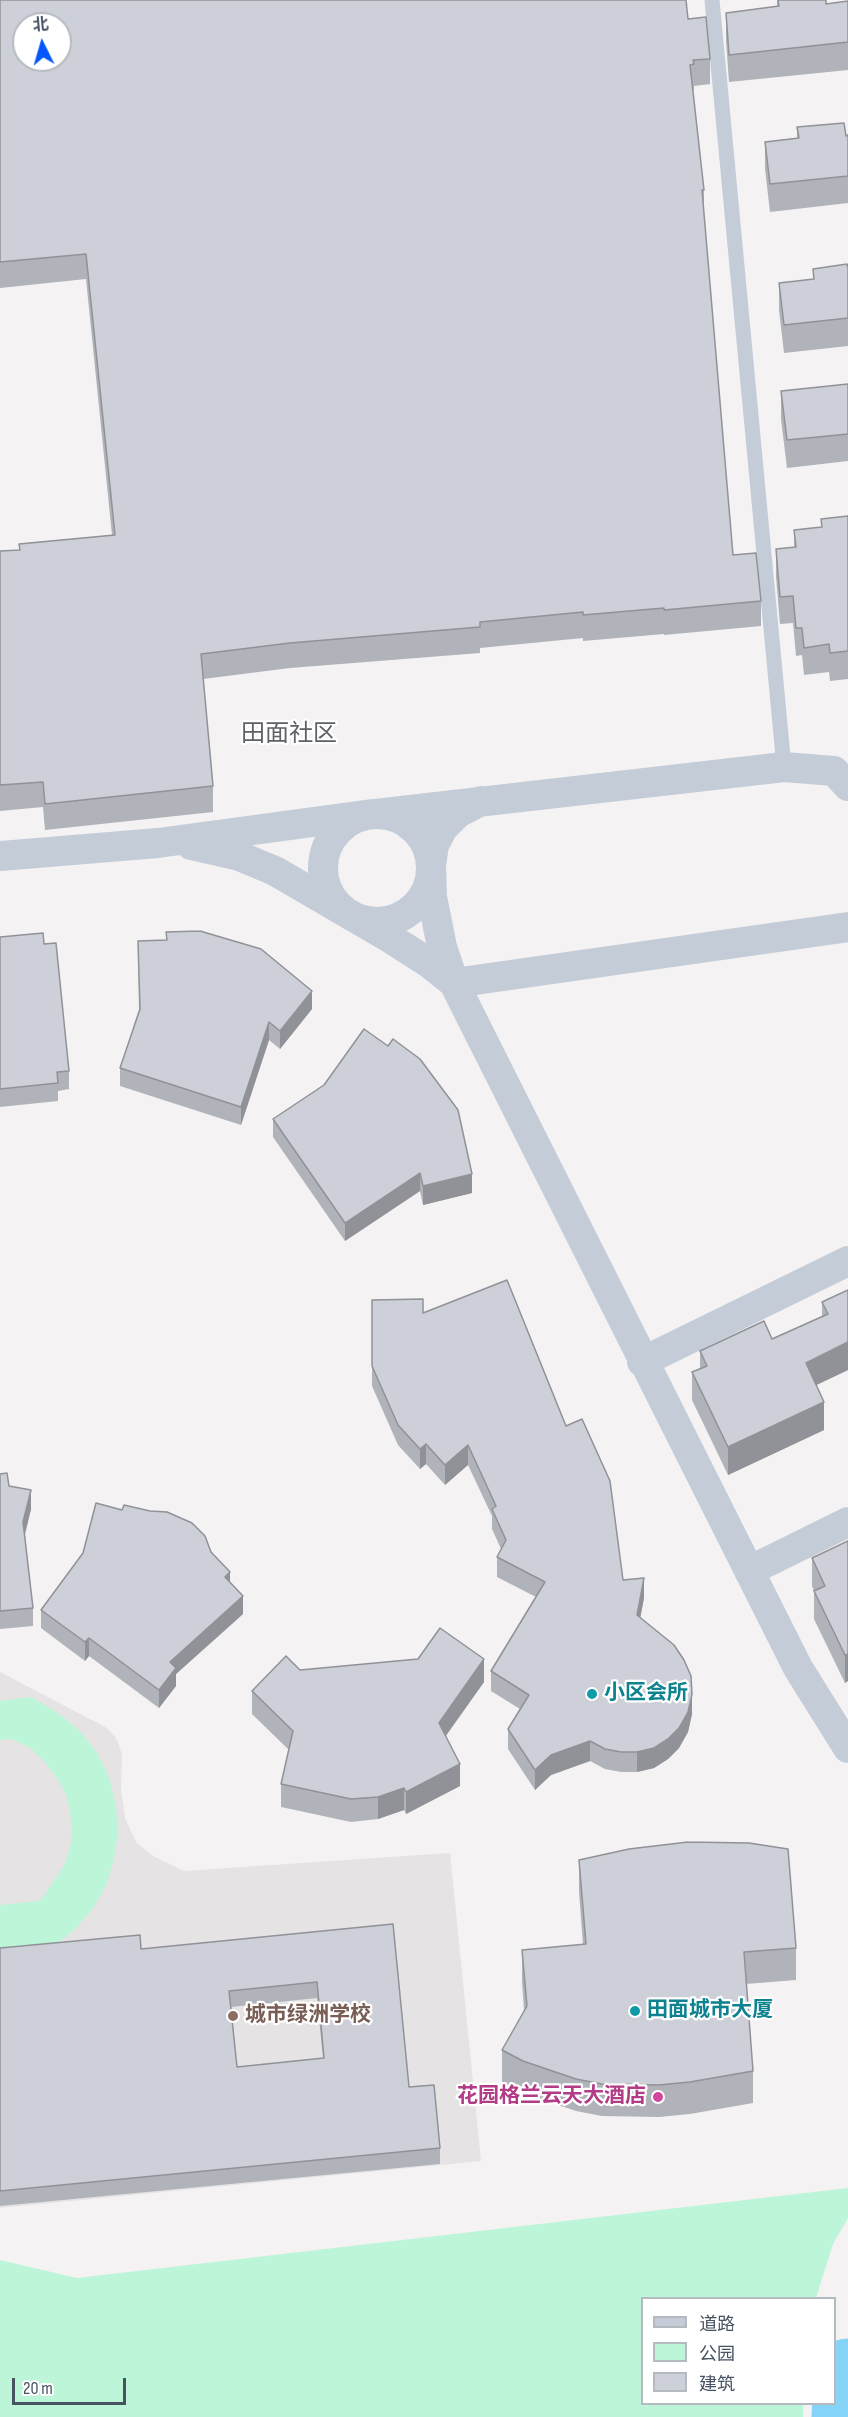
<!DOCTYPE html>
<meta charset="utf-8">
<style>
body{margin:0}
#map{position:relative;width:848px;height:2417px;overflow:hidden;background:#f4f2f2;font-family:"Sofia Sans Condensed","Noto Sans SC",sans-serif}
canvas{display:block}
.legend{position:absolute;left:641px;top:2297px;width:195px;height:108px;box-sizing:border-box;background:#fff;border:2px solid #b5bac0;margin:0;padding:8px 10px;list-style:none;font-size:18px;color:#475262}
.legend li{display:flex;align-items:center;gap:12px;height:30px}
.legend b{width:30px;border:2px solid #b5bac0}
.north{position:absolute;left:12px;top:12px;width:60px;height:60px;box-sizing:border-box;background:#fff;border:2px solid #b5bac0;border-radius:50%;rotate:355deg;font-size:16px;font-weight:700;line-height:24px;text-align:center;color:#475262}
.north::after{content:'';display:block;margin:auto;width:21px;height:27px;background:#0556fb;clip-path:polygon(50% 0,100% 100%,50% 72%,0 100%)}
.scale{position:absolute;left:12px;top:2378px;width:114px;height:27px;box-sizing:border-box;border:3px solid #475262;border-top:0;padding-left:8px;font-size:18px;line-height:21px;white-space:nowrap;color:#475262;-webkit-text-stroke:4px #fff;paint-order:stroke}
</style>
<div id="map">
<canvas width="848" height="2417"></canvas>
<ul class="legend">
<li><b style="height:8px;background:#c4ccd8"></b>道路</li>
<li><b style="height:16px;background:#bdf5d9"></b>公园</li>
<li><b style="height:16px;background:#cdd0d8"></b>建筑</li>
</ul>
<div class="north">北</div>
<div class="scale">20 m</div>
</div>
<script>
const c = document.querySelector('canvas').getContext('2d');
c.lineJoin = 'round';
function fillPath(path, color) { c.fillStyle = color; c.fill(path, 'evenodd'); }
const toPath = rows => new Path2D(rows.map(r => 'M' + r).join(''));
function trace(path, color, width, dash) { c.strokeStyle = color; c.lineWidth = width; c.lineCap = dash ? 'butt' : 'round'; c.setLineDash(dash || []); c.stroke(path); }
function label(font, color, halo, rows, align = 'center') {
  c.font = font + ' "Sofia Sans Condensed","Noto Sans SC",sans-serif'; c.lineWidth = 4.5; c.setLineDash([]); c.textBaseline = 'middle'; c.strokeStyle = halo; c.fillStyle = color; for (const [text, x, y, turn = 0] of rows) {
    c.save(); c.translate(x, y); c.rotate((+turn || 0) * Math.PI / 180); c.textAlign = isNaN(turn) ? turn : align; if (halo) c.strokeText(text, 0, 0); c.fillText(text, 0, 0); c.restore();
  }
}
fillPath(toPath([
 [0,1672,107,1728,116,1738,122,1754,121,1789,125,1818,136,1842,153,1856,184,1871,450,1853,481,2161,0,2208]
]), '#e5e3e4');
fillPath(toPath([
 [31,1697,55,1711,78,1729,96,1751,109,1777,116,1805,118,1832,114,1858,107,1883,94,1907,77,1927,57,1944,0,1950,0,1905,38,1901,44,1896,64,1865,70,1848,72,1831,70,1812,66,1794,56,1777,44,1761,30,1748,11,1739,0,1740,0,1701],
 [848,2188,848,2218,833,2244,816,2298,642,2298,642,2404,803,2404,803,2417,0,2417,0,2260,77,2278]
]), '#bdf5d9');
trace(toPath([
 [846,2417,848,2373]
]), '#85d3f6', 69);
trace(toPath([
 [712,0,784,767]
]), '#c4ccd8', 15);
trace(toPath([
 [481,801,458,813,443,828,434,845,431,865,432,897,442,947,454,983,798,1668,848,1748],
 '323 868a54 54 0 1 1 108 0a54 54 0 1 1-108 0Z',
 [191,845,239,856,275,871,390,938,429,963,454,983,848,927],
 [0,856,158,843,365,815,784,767,834,771,848,786],
 [642,1362,848,1261],
 [749,1571,848,1522]
]), '#c4ccd8', 30);
fillPath(toPath([
 [0,0,688,19,710,59,710,84,694,86,694,90,693,90,704,190,704,216,733,555,761,601,761,626,664,635,664,634,583,641,583,638,480,648,480,653,290,668,203,679,213,786,213,812,45,830,43,807,0,811,0,551,19,550,19,544,112,535,86,279,0,288],
 [777,0,826,0,826,4,848,1,848,70,729,82,726,40,726,13,777,7],
 [797,127,848,135,848,203,770,212,765,169,765,142,797,138],
 [848,265,848,346,784,353,779,310,779,283,813,279,813,269],
 [848,384,848,461,787,468,781,419,781,391],
 [848,516,848,679,830,681,829,672,804,675,802,655,796,656,793,623,780,624,776,577,776,549,794,548,794,530,821,527,821,519],
 [166,932,312,1009,280,1049,269,1040,241,1125,120,1086,120,1068,139,1010,138,941,166,940],
 [0,937,44,944,69,1071,69,1089,58,1091,58,1101,0,1107],
 [273,1119,472,1193,423,1205,420,1191,345,1241,273,1137],
 [848,1290,848,1370,816,1385,824,1430,728,1475,692,1400,692,1372,700,1369,700,1351,772,1339,822,1316,822,1302],
 [372,1300,423,1313,623,1580,644,1598,640,1618,692,1714,688,1732,679,1748,668,1759,654,1768,637,1772,621,1772,605,1769,590,1761,551,1775,535,1790,508,1749,508,1729,520,1709,491,1691,491,1671,536,1597,497,1577,497,1557,501,1549,492,1529,492,1516,468,1465,445,1485,426,1464,420,1469,398,1445,372,1386],
 [0,1474,9,1486,31,1509,25,1535,33,1608,33,1626,0,1629],
 [848,1541,845,1683,814,1619,814,1591,812,1586,812,1558],
 [211,1552,230,1582,243,1614,176,1674,176,1686,159,1708,89,1656,85,1661,41,1628,41,1610],
 [418,1659,484,1682,446,1736,460,1786,406,1814,404,1810,378,1819,351,1822,281,1807,281,1784,289,1750,252,1714,252,1691,300,1670],
 [579,1860,796,1948,796,1980,746,1984,753,2071,753,2103,690,2114,659,2117,602,2116,576,2111,523,2093,502,2082,502,2050,524,2010,522,1982,522,1950,583,1945,579,1892],
 [393,1924,409,2087,440,2148,440,2164,0,2206,0,1948,141,1949],
 [317,1998,323,2058,237,2067,231,2007]
]), '#b0b3ba');
fillPath(toPath([
 [312,991,312,1009,280,1049,280,1031],
 [269,1022,269,1040,241,1125,241,1107],
 [420,1173,420,1191,345,1241,345,1223],
 [472,1174,472,1193,423,1205,423,1186],
 [848,1342,848,1370,806,1390,806,1363],
 [824,1402,824,1430,728,1475,728,1447],
 [426,1444,426,1464,420,1469,420,1449],
 [468,1445,468,1465,445,1485,445,1465],
 [31,1490,31,1509,23,1541,23,1522],
 [230,1572,230,1590,225,1577],
 [644,1578,644,1598,637,1635,637,1615],
 [243,1596,243,1614,176,1674,176,1686,159,1708,159,1690,170,1662],
 [89,1638,89,1656,85,1661,85,1642],
 [848,1654,848,1681,845,1683,845,1655],
 [484,1659,484,1682,439,1745,439,1723],
 [692,1694,692,1714,688,1732,679,1748,668,1759,654,1768,637,1772,637,1752],
 [590,1741,590,1761,551,1775,535,1790,535,1770,551,1755],
 [460,1764,460,1786,406,1814,406,1792],
 [404,1788,404,1810,378,1819,378,1797]
]), '#909297');
const building = toPath([
 [0,0,686,0,688,19,706,17,710,59,693,60,694,64,690,65,704,190,702,190,733,555,756,553,761,601,664,610,664,608,583,615,583,612,480,622,480,627,290,643,201,654,213,786,45,804,43,782,0,785,0,551,20,550,19,544,115,535,86,254,0,262,0,0],
 [24,24,60,24,60,60,24,60,24,24],
 [778,0,826,0,826,4,848,1,848,42,729,55,726,13,779,6,778,0],
 [844,123,846,136,848,135,848,176,770,184,765,142,799,138,797,127,844,123],
 [847,264,847,266,848,265,848,318,784,325,779,283,814,279,813,269,847,264],
 [848,384,848,434,787,440,781,391,848,384],
 [848,516,848,651,830,653,829,644,804,648,802,628,796,628,793,596,780,597,776,549,796,547,794,530,822,527,821,519,848,516],
 [200,931,261,949,312,991,280,1031,269,1022,241,1107,120,1068,140,1009,138,941,167,940,166,932,200,931],
 [43,933,44,944,56,943,69,1071,57,1072,58,1083,0,1089,0,937,43,933],
 [364,1029,388,1046,393,1039,420,1059,458,1110,472,1174,423,1186,420,1173,345,1223,273,1119,324,1085,364,1029],
 [507,1280,566,1426,582,1419,610,1481,623,1580,644,1578,637,1615,674,1645,684,1660,691,1676,692,1694,688,1712,679,1728,668,1739,654,1748,637,1752,621,1752,605,1749,590,1741,551,1755,535,1770,508,1729,529,1695,491,1671,545,1582,497,1557,506,1540,492,1509,496,1506,468,1445,445,1465,426,1444,420,1449,398,1425,372,1366,372,1300,423,1299,423,1313,507,1280],
 [848,1290,848,1342,806,1363,824,1402,728,1447,692,1372,707,1366,700,1351,764,1321,772,1339,828,1314,822,1302,848,1290],
 [7,1473,9,1486,31,1490,23,1522,33,1608,0,1611,0,1474,7,1473],
 [96,1503,122,1510,124,1505,150,1511,167,1512,192,1523,205,1536,211,1552,230,1572,225,1577,243,1596,170,1662,176,1668,159,1690,89,1638,85,1642,41,1610,83,1553,96,1503],
 [848,1541,848,1654,845,1655,814,1591,825,1586,812,1558,848,1541],
 [440,1628,484,1659,439,1723,460,1764,406,1792,404,1788,378,1797,351,1799,281,1784,293,1731,252,1691,286,1656,300,1670,418,1659,440,1628],
 [688,1842,749,1843,788,1849,796,1948,744,1952,753,2071,690,2082,659,2085,602,2084,576,2079,523,2061,502,2050,527,2006,522,1950,586,1944,579,1860,629,1849,688,1842],
 [393,1924,409,2087,434,2085,440,2148,0,2191,0,1948,140,1935,141,1949,393,1924],
 [317,1982,324,2058,237,2067,229,1991,317,1982]
]);
fillPath(building, '#cdd0d8');
trace(building, '#909297', 1.5);
for (const [x, y, r, color] of [
 [592,1694,6,"#0f9aa8"],
 [635,2011,6,"#0f9aa8"],
 [233,2016,6,"#8d6e63"],
 [658,2097,6,"#d1479c"]
]) { const dot = new Path2D(); dot.arc(x, y, r, 0, 2 * Math.PI); c.fillStyle = color; c.fill(dot); trace(dot, '#fff', 2); }
label('bold 21px', '#0d838f', '#fff', [
 ["小区会所",604,1694],
 ["田面城市大厦",647,2011]
], 'left');
label('bold 21px', '#785e54', '#fff', [
 ["城市绿洲学校",245,2016]
], 'left');
label('bold 21px', '#b23c85', '#fff', [
 ["花园格兰云天大酒店",646,2097]
], 'right');
label('24px', '#5d6168', '#fff', [
 ["田面社区",289,735]
]);
</script>
